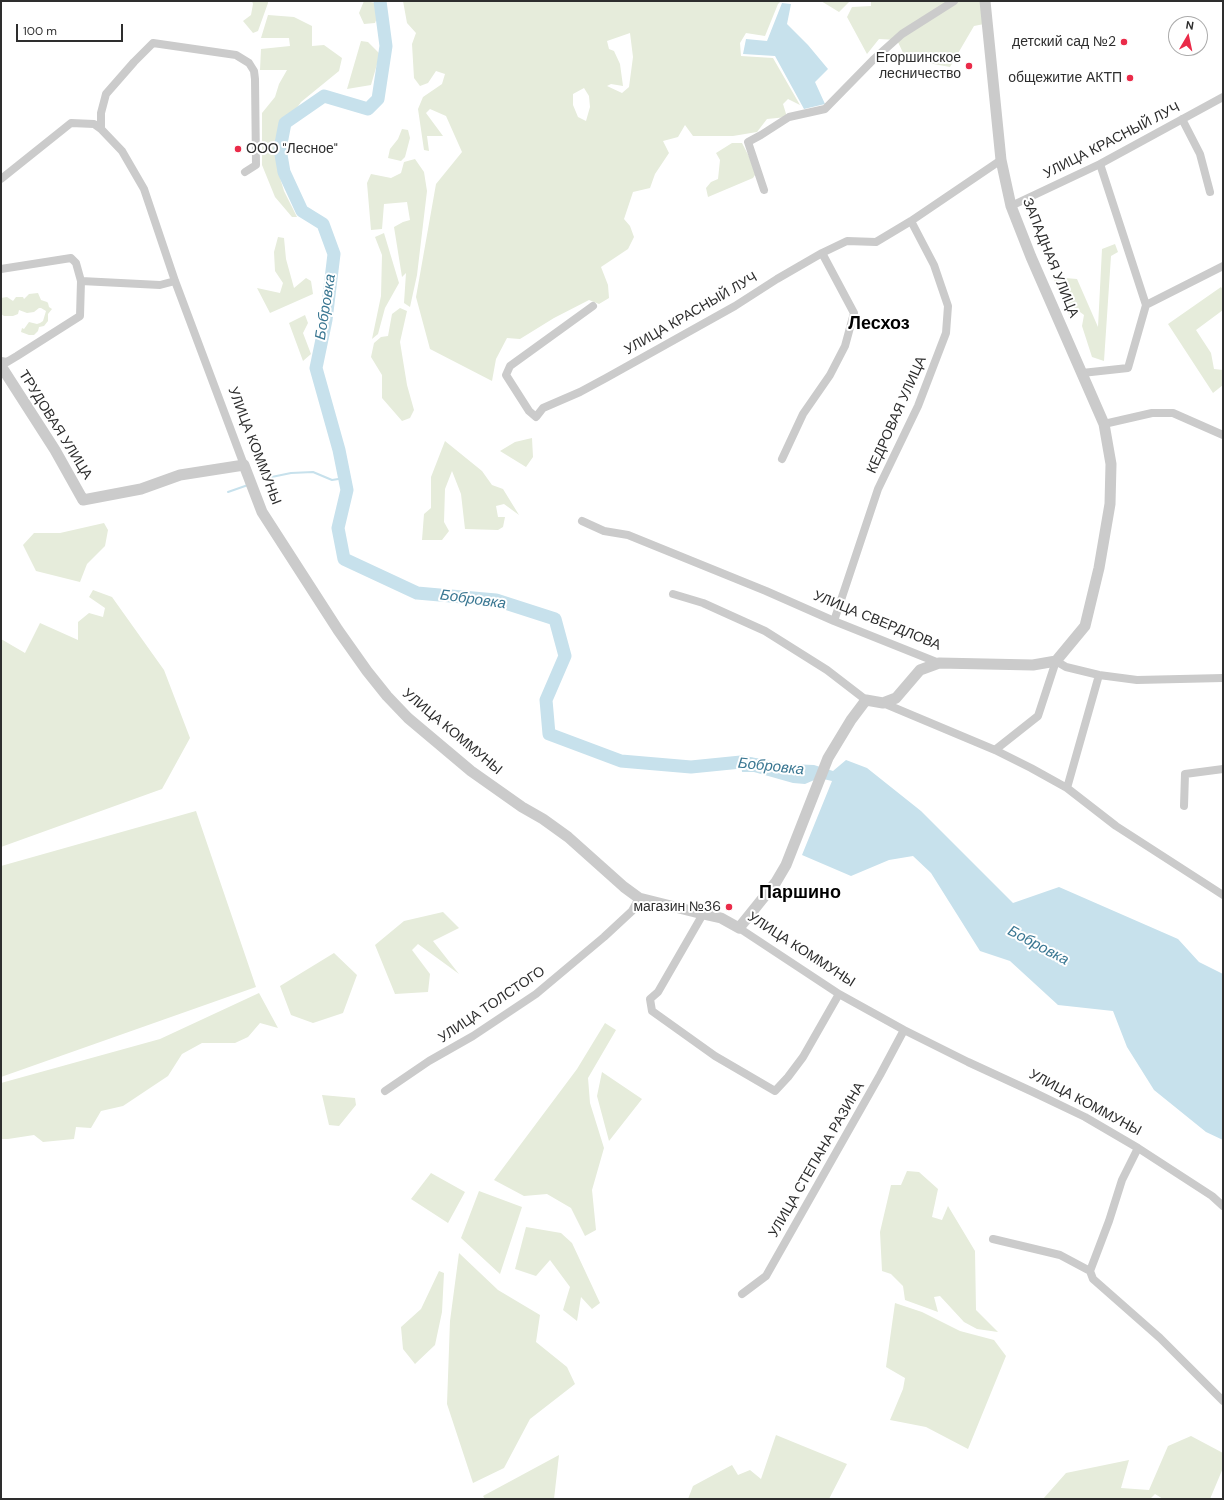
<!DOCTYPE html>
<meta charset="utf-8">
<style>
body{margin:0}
#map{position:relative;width:1224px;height:1500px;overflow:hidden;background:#fff;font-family:"DM Sans",sans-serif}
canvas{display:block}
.frame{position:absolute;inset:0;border:2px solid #2e2e2e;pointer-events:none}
.north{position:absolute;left:1168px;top:16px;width:40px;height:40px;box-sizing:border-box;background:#fff;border:1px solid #ababab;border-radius:50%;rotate:9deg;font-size:11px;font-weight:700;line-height:16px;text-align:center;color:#2e2e2e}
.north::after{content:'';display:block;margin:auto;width:14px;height:18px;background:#ea2b49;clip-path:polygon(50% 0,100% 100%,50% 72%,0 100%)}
.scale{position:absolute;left:16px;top:24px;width:107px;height:18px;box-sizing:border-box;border:2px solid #2e2e2e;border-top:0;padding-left:5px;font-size:12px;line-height:14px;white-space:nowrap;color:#2e2e2e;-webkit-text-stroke:3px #fff;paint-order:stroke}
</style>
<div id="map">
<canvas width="1224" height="1500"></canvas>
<div class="frame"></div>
<div class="north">N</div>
<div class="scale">100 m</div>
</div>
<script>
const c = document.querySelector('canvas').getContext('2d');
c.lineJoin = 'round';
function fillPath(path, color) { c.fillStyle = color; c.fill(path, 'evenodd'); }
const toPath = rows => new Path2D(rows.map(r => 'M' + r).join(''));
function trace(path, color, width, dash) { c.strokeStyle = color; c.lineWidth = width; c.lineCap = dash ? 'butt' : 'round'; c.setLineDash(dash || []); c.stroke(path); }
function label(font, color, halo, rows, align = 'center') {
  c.font = font + ' "DM Sans",sans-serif'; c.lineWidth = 4; c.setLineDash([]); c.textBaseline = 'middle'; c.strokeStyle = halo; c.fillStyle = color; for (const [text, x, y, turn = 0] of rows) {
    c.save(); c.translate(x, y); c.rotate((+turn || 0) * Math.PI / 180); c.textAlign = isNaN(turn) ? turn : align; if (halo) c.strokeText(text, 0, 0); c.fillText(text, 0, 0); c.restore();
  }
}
fillPath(toPath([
 [252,1,268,1,268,3,258,31,253,33,243,21,251,15,253,4],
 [364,1,376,3,378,15,375,23,364,24,359,13],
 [403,1,781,1,778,4,765,36,746,33,740,43,741,56,773,58,800,105,788,99,783,104,787,117,767,119,757,132,733,136,693,136,685,125,678,137,663,141,669,153,655,174,650,188,633,192,624,219,630,226,634,237,628,249,601,267,608,285,609,298,599,304,589,300,554,318,520,339,507,338,496,359,492,381,430,349,416,297,436,184,462,152,446,116,430,109,426,113,443,136,427,136,429,151,424,150,418,109,423,97,442,84,445,74,436,71,428,83,420,86,414,78,412,44,416,33,407,23],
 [630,33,633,57,629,87,622,93,607,86,611,84,623,86,620,64,614,51,609,49,607,41],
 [584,88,589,96,590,107,586,121,578,117,573,105,573,94],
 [821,1,850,1,839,12],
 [871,1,982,1,984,24,974,26,950,67,906,59,897,40,879,39,867,54,847,17,852,7,871,6],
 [268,15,294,17,312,26,312,46,324,45,342,58,339,71,301,102,294,112,281,120,277,146,277,168,284,191,297,217,292,217,275,197,262,165,262,113,275,97,279,84,287,70,260,70,261,49,290,46,289,38,261,38],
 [361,41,368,42,380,54,371,85,347,89],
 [402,129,408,130,410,138,405,157,401,161,388,158,390,149,398,139],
 [732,143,742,143,757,172,753,178,708,197,706,188,711,182,718,179,720,160,716,153],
 [415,159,424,172,427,191,417,275,410,307,404,303,406,273,402,277,394,227,403,222,410,220,407,202,384,204,382,229,371,230,367,183,371,174,391,178,401,173,404,162],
 [384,233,399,283,385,308,378,334,372,339,381,296,382,255,375,237],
 [278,237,284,238,286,259,294,288,306,278,311,281,313,294,270,313,257,288,280,293,283,283,275,271,274,252],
 [1115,244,1118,252,1111,256,1104,361,1092,357,1082,326,1084,315,1076,309,1069,315,1053,277,1077,279,1098,327,1102,249],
 [1221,287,1223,290,1223,310,1196,330,1211,353,1214,369,1223,370,1223,385,1213,393,1168,324],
 [38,293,41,300,47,302,48,303,49,307,52,309,48,314,48,321,44,326,39,327,38,331,34,335,29,335,21,332,22,328,24,329,29,322,37,324,40,323,43,321,46,311,41,308,39,308,34,312,27,313,19,310,18,314,13,316,4,316,1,314,1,298,7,297,13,301,16,297,23,297,24,299,29,294],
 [400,308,407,311,400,342,407,385,414,410,410,418,402,421,382,398,382,375,371,357,374,343,381,337,388,336,392,314],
 [305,315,308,323,303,333,311,354,303,361,289,323],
 [532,438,533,457,526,467,500,451,515,442],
 [445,441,482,471,492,485,503,489,519,515,504,504,496,506,498,517,505,517,503,527,498,530,465,529,461,494,452,471,445,489,444,522,449,531,442,540,422,540,424,514,431,508,431,477],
 [104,523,108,530,105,546,87,564,80,582,36,571,23,545,34,533,60,533],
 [93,590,112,597,164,670,190,738,162,789,1,847,1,639,25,653,40,623,78,640,78,622,89,613,103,617,105,608,89,597],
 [196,811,256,987,1,1077,1,866],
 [443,912,459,928,433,941,459,974,418,944,412,950,430,974,428,992,395,994,375,945,404,921],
 [334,953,357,975,343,1013,313,1023,291,1015,280,986],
 [259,993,278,1028,260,1023,248,1037,235,1043,202,1043,182,1054,168,1076,123,1106,101,1111,91,1128,76,1127,74,1139,43,1142,34,1135,8,1139,1,1139,1,1083,160,1039],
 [605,1023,616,1030,588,1078,590,1103,604,1148,592,1190,596,1230,585,1236,571,1208,547,1194,524,1196,494,1180,577,1069],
 [602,1072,642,1099,609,1141,597,1096],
 [322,1095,355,1098,356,1105,339,1126,329,1125],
 [907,1171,919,1172,938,1189,932,1217,942,1220,948,1206,975,1251,976,1310,998,1332,977,1329,964,1322,940,1296,934,1297,938,1312,905,1300,903,1286,891,1274,882,1271,880,1232,891,1185,901,1185],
 [431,1173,465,1192,448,1223,411,1199],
 [479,1191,522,1207,500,1274,461,1238],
 [526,1227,561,1233,572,1243,600,1303,592,1309,581,1297,577,1321,563,1310,570,1287,550,1260,536,1276,515,1269],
 [459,1253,498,1290,540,1315,536,1342,567,1367,575,1384,530,1419,504,1468,473,1483,447,1404,450,1321],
 [439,1271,444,1273,442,1312,435,1345,415,1364,403,1349,401,1327,421,1309],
 [895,1303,922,1312,960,1331,994,1340,1006,1356,968,1449,926,1427,890,1420,903,1389,905,1378,886,1367],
 [776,1435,847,1464,829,1499,688,1499,693,1486,732,1465,738,1475,750,1470,761,1479],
 [1191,1436,1223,1453,1223,1468,1210,1499,1163,1499,1155,1494,1150,1499,1084,1499,1079,1498,1078,1499,1043,1499,1066,1473,1129,1460,1121,1488,1149,1490,1168,1446],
 [559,1455,554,1499,485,1499,483,1496]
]), '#e6ecdb');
fillPath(toPath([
 [782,3,791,4,787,24,808,45,828,69,815,82,825,104,804,109,775,56,743,54,746,39,767,41],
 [742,756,788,764,814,765,833,771,846,760,867,768,921,811,1013,903,1059,887,1178,939,1199,962,1223,974,1223,1140,1206,1132,1154,1090,1127,1047,1113,1011,1058,1005,1010,961,980,951,931,873,913,856,889,860,851,876,802,855,832,781,819,778,805,784,793,783,754,772,742,772,741,762]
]), '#c7e1ec');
trace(toPath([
 [262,479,291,473,313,472,332,480,345,478],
 [228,492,248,485]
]), '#c7e1ec', 2);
trace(toPath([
 [380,1,386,46,378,99,368,109,324,96,285,123,280,149,284,172,302,211,323,224,334,254,326,320,316,368,339,450,347,490,338,528,344,559,417,593,496,600,555,619,565,656,546,700,549,734,621,761,691,767,741,762,757,765]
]), '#c7e1ec', 13);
trace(toPath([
 [1182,119,1200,154,1210,192],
 [1100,164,1146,305,1223,266],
 [1,179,71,123,94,124,101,129],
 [764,190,748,142,761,135,789,117,825,109,873,60,902,34,954,1],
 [1011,206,1100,164,1223,97],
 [1,269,71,258,76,263,81,281],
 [593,306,510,366,506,375,529,411,536,417,543,408,580,392,606,378,735,306,777,279,822,253,847,241,876,242,911,221,1001,160],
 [1,361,7,362,17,356,80,316,81,281,160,285,175,281],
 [1082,373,1128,368,1146,305],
 [1104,424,1152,413,1173,413,1223,435],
 [782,459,803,414,830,375,845,346,854,313,822,253],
 [244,465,175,281,144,189,122,151,101,129,101,113,106,94,134,62,153,43,236,55,249,63,254,71,255,79,256,165,245,172],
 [582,521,604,531,628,535,766,591,834,621,939,663],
 [673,594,703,603,765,631,827,670,866,700],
 [834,621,878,489,918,406,946,333,948,306,934,265,911,221],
 [883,703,995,750,1031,768,1067,788,1116,826,1223,895],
 [995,750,1038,716,1056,661,1066,667,1099,675,1137,680,1223,678],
 [1067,788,1099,675],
 [1184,806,1185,774,1223,769],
 [703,914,658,992,650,999,652,1011,715,1056,775,1091,788,1077,803,1057,839,994],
 [739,928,839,994,904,1030,968,1062,1033,1092,1085,1117,1138,1148,1212,1196,1223,1206],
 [385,1091,429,1061,473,1036,536,994,604,937,632,911,639,898],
 [993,1239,1060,1255,1090,1271,1093,1279,1160,1338,1223,1401],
 [1090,1271,1109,1221,1122,1180,1138,1148],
 [742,1294,766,1276,880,1075,904,1030]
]), '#cbcbcb', 8);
trace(toPath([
 [1,366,55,450,83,500,141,489,180,475,244,465,262,512,338,630,367,671,387,696,408,718,471,771,522,807,543,819,568,837,624,887,639,898,703,914,721,918,739,928,776,882,786,865,828,758,851,720,866,700,883,703,896,698,920,670,939,663,1033,665,1056,661,1085,626,1099,568,1110,504,1111,464,1104,424,1031,257,1011,206,1001,160,985,1]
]), '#cbcbcb', 11);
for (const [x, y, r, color] of [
 [1124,42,4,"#ea2b49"],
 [969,66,4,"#ea2b49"],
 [1130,78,4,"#ea2b49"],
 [238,149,4,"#ea2b49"],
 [729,907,4,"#ea2b49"]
]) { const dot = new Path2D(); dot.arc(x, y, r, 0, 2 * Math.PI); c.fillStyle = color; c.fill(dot); trace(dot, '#fff', 1.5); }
label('14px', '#2e2e2e', '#fff', [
 ["детский сад №2",1116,42],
 ["Егоршинское",961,58],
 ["лесничество",961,74],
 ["общежитие АКТП",1122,78],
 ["ООО \"Лесное\"",246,149,"left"],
 ["магазин №36",721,907]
], 'right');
label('14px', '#2e2e2e', '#fff', [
 ["УЛИЦА КРАСНЫЙ ЛУЧ",1112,141,-27],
 ["ЗАПАДНАЯ УЛИЦА",1050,258,68],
 ["УЛИЦА КРАСНЫЙ ЛУЧ",691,314,-30],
 ["КЕДРОВАЯ УЛИЦА",897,415,-66],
 ["ТРУДОВАЯ УЛИЦА",55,425,58],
 ["УЛИЦА КОММУНЫ",254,446,69],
 ["УЛИЦА СВЕРДЛОВА",877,621,22],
 ["УЛИЦА КОММУНЫ",452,732,40],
 ["УЛИЦА КОММУНЫ",801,950,33],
 ["УЛИЦА ТОЛСТОГО",492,1005,-34],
 ["УЛИЦА КОММУНЫ",1085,1103,28],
 ["УЛИЦА СТЕПАНА РАЗИНА",817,1160,-60]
]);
label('italic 15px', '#3a7792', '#fff', [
 ["Бобровка",326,307,-81],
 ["Бобровка",473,600,8],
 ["Бобровка",771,767,6],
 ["Бобровка",1038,946,28]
]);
label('bold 18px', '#000', '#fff', [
 ["Лесхоз",879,324],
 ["Паршино",800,893]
]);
</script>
